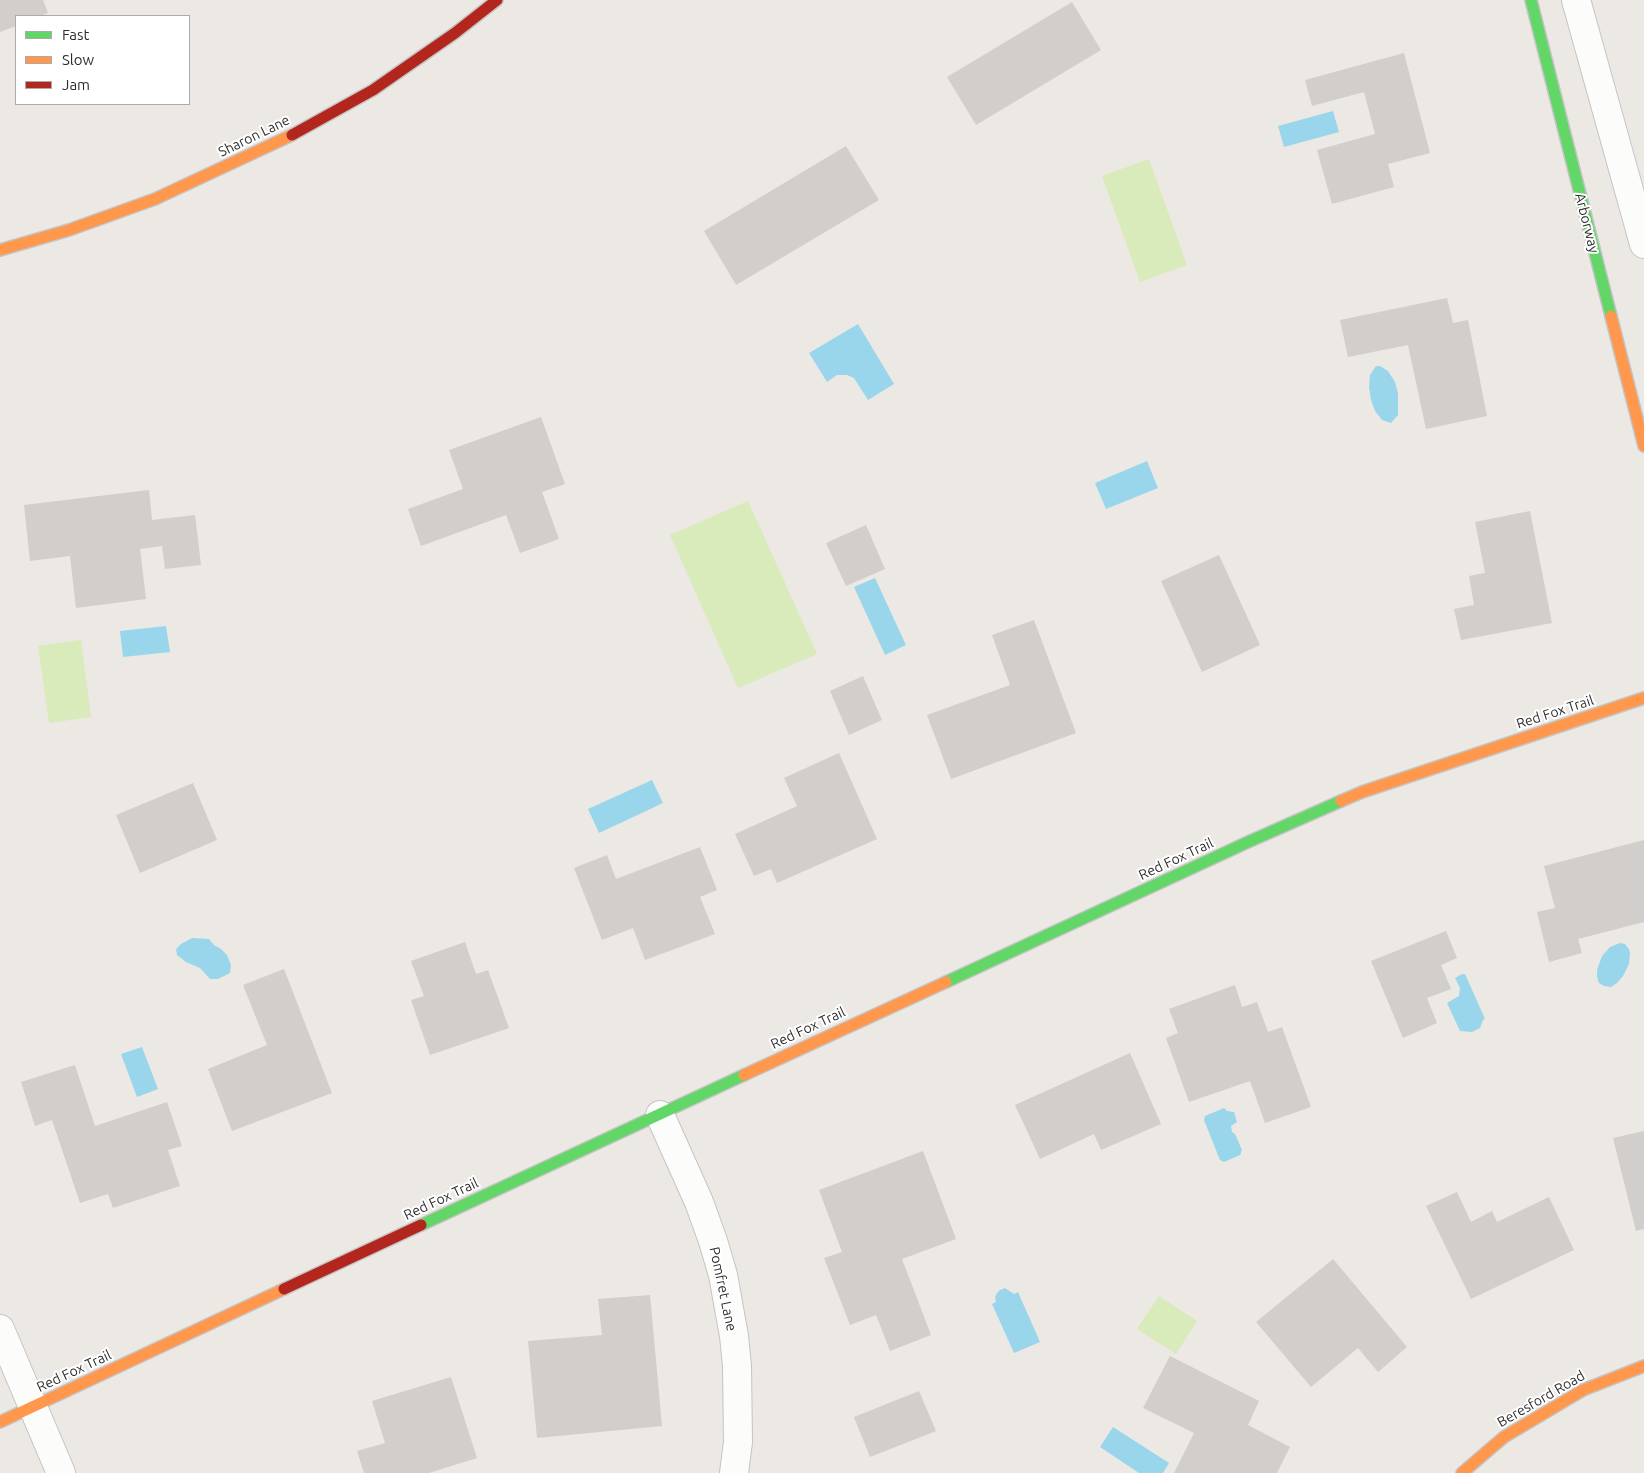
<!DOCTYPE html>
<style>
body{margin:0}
#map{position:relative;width:1644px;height:1473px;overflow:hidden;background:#ece8e4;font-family:Ubuntu,sans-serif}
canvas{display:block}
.legend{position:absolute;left:15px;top:15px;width:175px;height:90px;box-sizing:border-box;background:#fff;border:1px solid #ababab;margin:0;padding:6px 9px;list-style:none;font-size:15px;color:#2e2e2e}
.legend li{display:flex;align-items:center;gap:10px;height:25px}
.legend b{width:25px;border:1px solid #ababab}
</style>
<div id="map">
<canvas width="1644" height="1473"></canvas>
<ul class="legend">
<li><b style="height:6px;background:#63d668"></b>Fast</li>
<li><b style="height:6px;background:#ff974d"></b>Slow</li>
<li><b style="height:6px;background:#b3261e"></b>Jam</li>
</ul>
</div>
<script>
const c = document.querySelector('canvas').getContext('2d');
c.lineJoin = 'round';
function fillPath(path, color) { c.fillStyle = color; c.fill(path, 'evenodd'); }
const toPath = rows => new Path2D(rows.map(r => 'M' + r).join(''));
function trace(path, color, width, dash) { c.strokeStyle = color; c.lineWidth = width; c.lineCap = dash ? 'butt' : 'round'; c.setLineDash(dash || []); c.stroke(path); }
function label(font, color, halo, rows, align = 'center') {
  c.font = font + ' Ubuntu,sans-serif'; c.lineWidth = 4; c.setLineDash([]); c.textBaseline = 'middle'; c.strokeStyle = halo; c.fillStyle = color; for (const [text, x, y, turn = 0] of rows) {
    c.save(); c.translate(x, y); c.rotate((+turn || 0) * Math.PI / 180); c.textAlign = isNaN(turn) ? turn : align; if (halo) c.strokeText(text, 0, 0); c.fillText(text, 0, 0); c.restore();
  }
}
fillPath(toPath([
 [1149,159,1187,265,1140,282,1102,176],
 [748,501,817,654,738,688,670,535],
 [81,640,91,717,49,723,38,646],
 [1159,1296,1197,1321,1176,1354,1137,1329]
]), '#d9eabb');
fillPath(toPath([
 [1333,111,1339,132,1284,147,1278,126],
 [858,324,894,384,868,400,854,378,847,375,837,375,827,382,809,353],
 [1376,366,1380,366,1388,371,1395,382,1398,393,1398,415,1391,423,1382,420,1375,411,1371,400,1369,387,1370,375],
 [1147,461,1158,488,1106,509,1095,483],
 [875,578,906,645,885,655,854,587],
 [166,626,170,652,123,657,120,631],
 [652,780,663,803,599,833,588,809],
 [192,938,209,939,214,945,221,949,227,955,231,965,230,973,218,979,210,979,200,968,186,962,177,955,176,949,181,944],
 [1620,943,1625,944,1629,949,1630,954,1629,964,1623,976,1617,983,1611,987,1604,986,1599,983,1597,977,1597,970,1602,956,1610,947],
 [1462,974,1465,974,1485,1019,1483,1020,1480,1028,1472,1032,1460,1031,1447,1003,1459,996,1460,988,1455,978],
 [142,1047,158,1089,137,1097,121,1054],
 [1224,1108,1227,1111,1234,1112,1237,1122,1231,1126,1232,1132,1235,1134,1242,1150,1240,1155,1224,1162,1220,1160,1204,1120,1205,1116],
 [1005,1288,1014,1294,1018,1292,1040,1342,1014,1353,992,1304,996,1302,995,1297,997,1293,1000,1290],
 [1113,1427,1169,1463,1163,1473,1139,1473,1100,1447]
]), '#99d6ec');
fillPath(toPath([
 [0,0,43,0,48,13,40,16,16,16,16,26,0,32],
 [1072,2,1101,50,976,125,947,77],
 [1404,53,1430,153,1388,164,1394,187,1332,204,1317,150,1375,134,1364,92,1312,106,1305,80],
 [846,146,879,200,736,285,704,231],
 [1447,298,1453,323,1468,320,1487,416,1426,429,1408,345,1348,357,1340,320],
 [541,417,565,484,542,492,559,539,520,553,506,515,421,546,408,509,463,489,449,450],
 [149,490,152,520,195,515,201,565,165,569,162,546,140,549,146,599,76,608,70,556,30,561,24,505],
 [1530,511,1552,623,1461,640,1454,609,1474,605,1469,576,1485,573,1475,522],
 [866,525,885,569,846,586,826,543],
 [1219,555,1260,645,1202,672,1161,581],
 [1034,620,1076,733,951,779,927,715,1010,685,992,635],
 [863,676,882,720,849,735,830,691],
 [839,753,877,839,777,883,771,869,754,876,735,834,797,806,784,778],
 [193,783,217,840,140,873,116,815],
 [1644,840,1644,922,1578,939,1582,953,1549,962,1537,912,1555,908,1544,866],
 [700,847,717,890,700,897,715,934,645,960,633,928,602,940,574,868,607,855,616,879],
 [1446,931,1457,958,1441,965,1451,989,1427,998,1437,1023,1403,1038,1371,961],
 [465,942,476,974,488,970,509,1028,430,1055,411,1000,424,996,411,961],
 [284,969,332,1093,232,1131,208,1069,267,1045,243,985],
 [1235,985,1242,1007,1257,1002,1268,1032,1282,1027,1311,1107,1265,1123,1250,1081,1189,1102,1166,1038,1178,1033,1169,1009],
 [1130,1053,1161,1124,1101,1150,1094,1134,1040,1159,1015,1105],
 [75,1065,95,1126,167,1102,182,1146,168,1150,180,1186,113,1208,108,1194,80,1203,52,1120,35,1126,21,1082],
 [1644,1131,1644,1229,1636,1231,1613,1138],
 [923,1151,956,1239,902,1259,931,1335,890,1351,876,1315,850,1325,824,1258,842,1252,819,1190],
 [1457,1192,1471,1222,1492,1211,1497,1222,1549,1197,1574,1250,1471,1299,1426,1206],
 [1333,1259,1407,1347,1378,1372,1358,1348,1311,1387,1256,1322],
 [650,1295,662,1426,537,1438,528,1341,602,1335,598,1299],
 [1170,1356,1259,1401,1248,1425,1290,1447,1277,1473,1174,1473,1194,1433,1143,1408],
 [451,1377,477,1458,429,1473,364,1473,357,1451,385,1443,372,1401],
 [919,1391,936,1431,870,1457,854,1417]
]), '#d1cecb');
const street = toPath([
 [1576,0,1644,244],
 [660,1115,699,1202,713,1241,723,1275,734,1336,737,1366,738,1442,734,1473],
 [0,1329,61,1473]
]);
const fast = toPath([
 [1531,0,1611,316],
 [946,982,1248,842,1341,801],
 [421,1225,744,1075]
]);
const slow = toPath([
 [0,250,69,230,155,199,292,135],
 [1611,316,1644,446],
 [1341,801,1362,792,1644,698],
 [744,1075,946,982],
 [0,1422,284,1289],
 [1462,1473,1504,1437,1583,1390,1644,1366]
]);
const jam = toPath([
 [292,135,373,90,455,33,497,0],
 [284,1289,421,1225]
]);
trace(street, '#c5c4c5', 30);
trace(fast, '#c5c4c5', 14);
trace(slow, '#c5c4c5', 14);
trace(jam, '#c5c4c5', 14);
trace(street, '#fcfcfb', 28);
trace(fast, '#63d668', 11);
trace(slow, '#ff974d', 11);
trace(jam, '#b3261e', 11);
label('14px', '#2e2e2e', '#fff', [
 ["Sharon Lane",254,136,-26],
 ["Arborway",1587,223,76],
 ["Red Fox Trail",1555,712,-18],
 ["Red Fox Trail",1176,859,-25],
 ["Red Fox Trail",808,1028,-25],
 ["Red Fox Trail",441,1199,-25],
 ["Pomfret Lane",723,1289,78],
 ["Red Fox Trail",74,1371,-25],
 ["Beresford Road",1541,1399,-30]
]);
</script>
